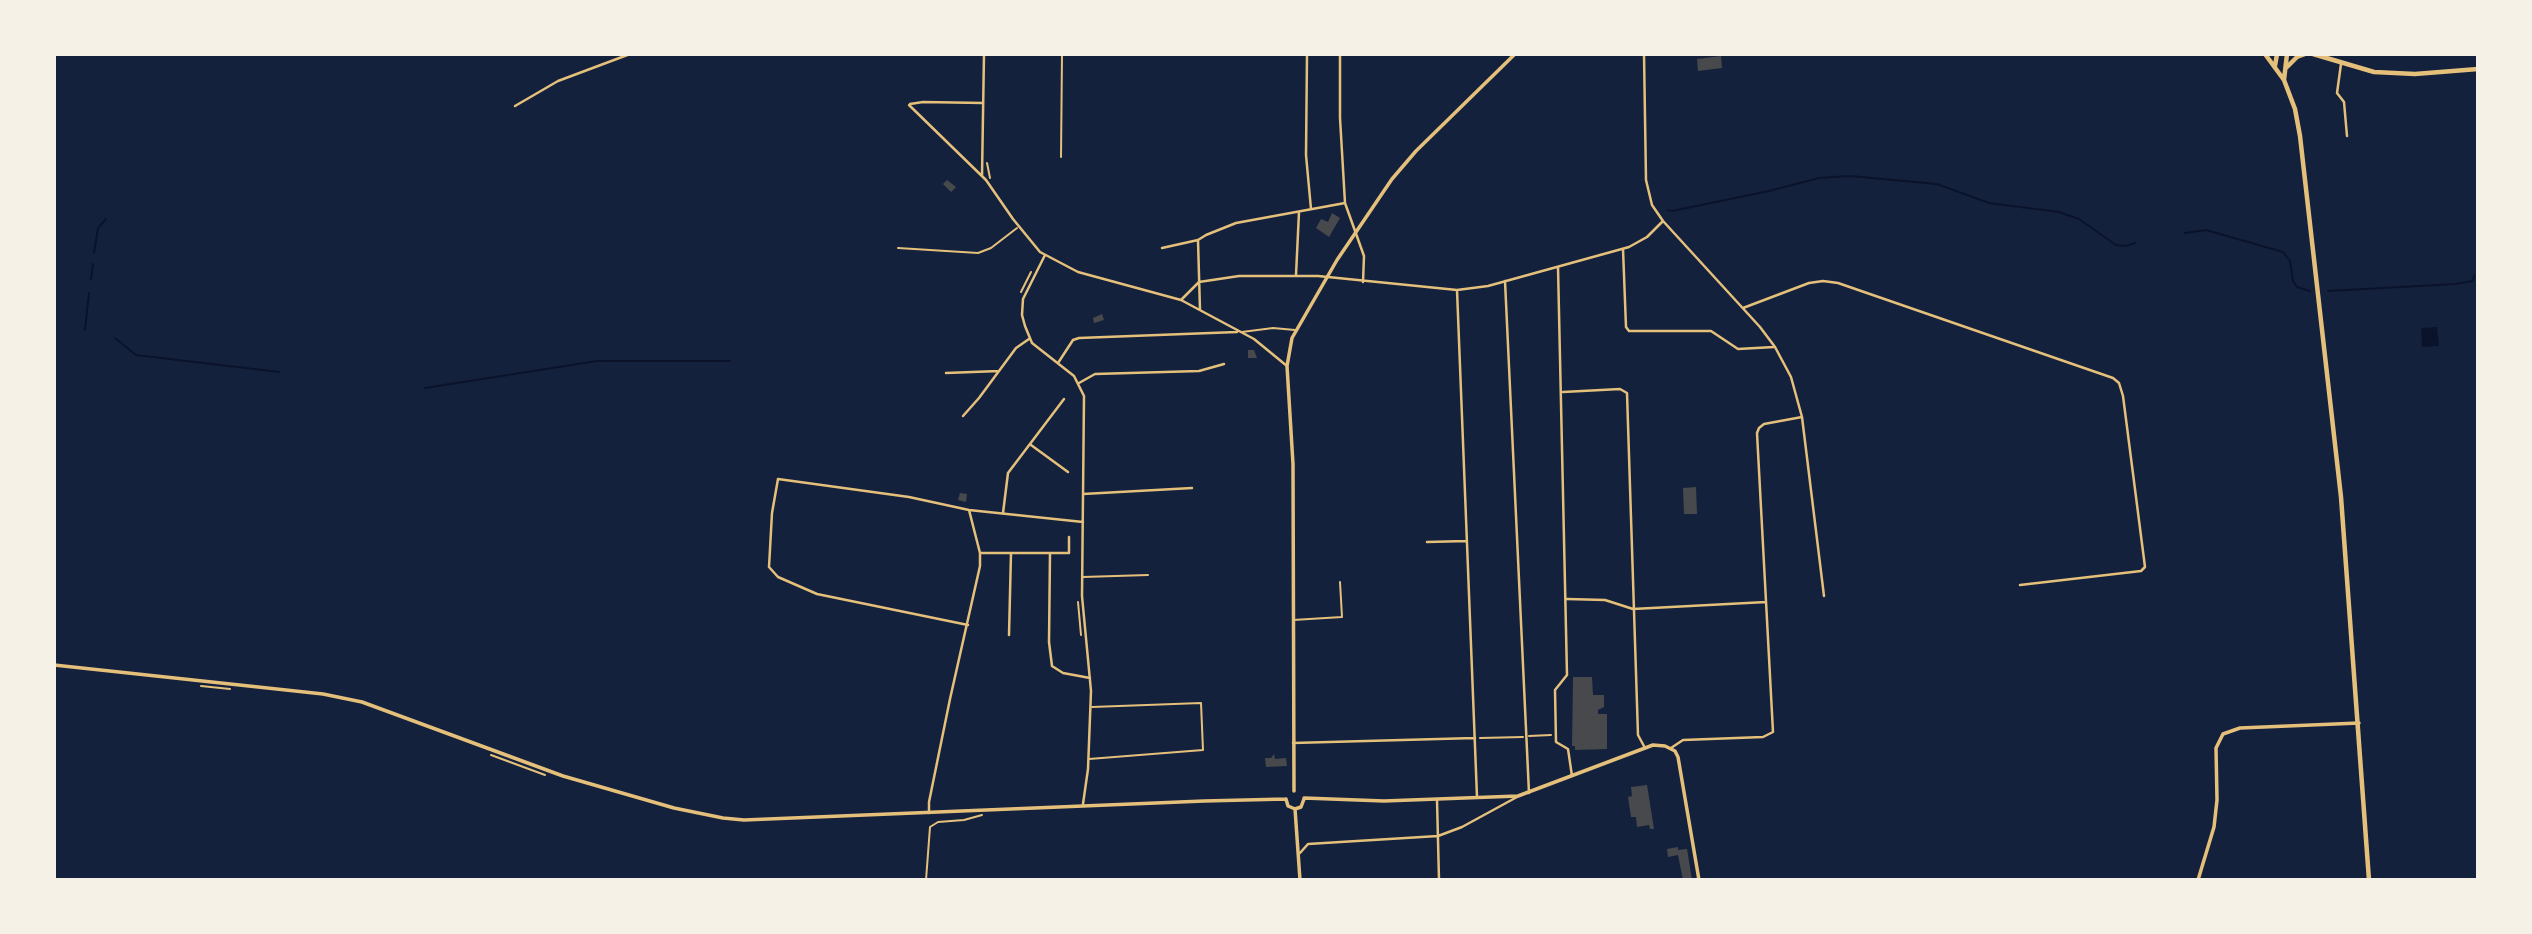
<!DOCTYPE html>
<style>
body{margin:0}
#map{position:relative;width:2532px;height:934px;overflow:hidden;background:#14213d;font-family:Arial,sans-serif}
canvas{display:block}
.frame{position:absolute;inset:0;border:56px solid #f6f1e7;pointer-events:none}
</style>
<div id="map">
<canvas width="2532" height="934"></canvas>
<div class="frame"></div>
</div>
<script>
const c = document.querySelector('canvas').getContext('2d');
c.lineJoin = 'round';
function fillPath(path, color) { c.fillStyle = color; c.fill(path, 'evenodd'); }
const toPath = rows => new Path2D(rows.map(r => 'M' + r).join(''));
function trace(path, color, width, dash) { c.strokeStyle = color; c.lineWidth = width; c.lineCap = dash ? 'butt' : 'round'; c.setLineDash(dash || []); c.stroke(path); }
fillPath(toPath([
 [2437,327,2439,346,2422,347,2421,328]
]), '#0b132b');
trace(toPath([
 [1668,210,1672,211,1769,191,1819,178,1850,176,1937,184,1989,203,2059,212,2079,219,2116,245,2126,246,2135,243],
 [2185,233,2206,230,2283,252,2290,261,2293,281,2297,287,2310,291],
 [2477,241,2478,239],
 [94,253,98,228,106,219],
 [91,279,93,264],
 [2328,291,2455,284,2473,281,2474,276],
 [85,330,89,293],
 [115,338,136,355,279,372],
 [425,388,597,361,730,361]
]), '#0b132b', 2);
fillPath(toPath([
 [1721,56,1722,68,1698,71,1697,59],
 [947,180,956,187,951,192,943,184],
 [1332,213,1340,218,1329,237,1316,228,1321,219,1328,222],
 [1102,314,1104,320,1094,323,1093,318],
 [1248,350,1254,350,1257,358,1248,358],
 [1696,487,1697,514,1684,514,1683,488],
 [960,493,967,494,966,502,958,500],
 [1573,677,1592,677,1593,695,1604,695,1604,707,1598,710,1598,714,1607,714,1607,749,1575,750,1575,746,1572,746],
 [1274,754,1275,759,1286,758,1287,766,1266,767,1265,758,1271,758],
 [1647,785,1654,829,1650,829,1649,825,1637,827,1636,817,1631,817,1628,797,1632,796,1631,787],
 [1678,847,1678,850,1687,849,1692,880,1683,880,1678,855,1668,857,1667,849]
]), '#48494c');
trace(toPath([
 [987,163,990,178],
 [1021,292,1031,272],
 [1078,602,1081,635],
 [201,686,230,689],
 [1529,736,1551,735],
 [1480,738,1523,737],
 [491,755,545,775],
 [926,880,930,827,938,822,964,820,982,815]
]), '#e5c07b', 2);
trace(toPath([
 [1061,157,1062,54],
 [898,248,978,253,991,248,1017,228],
 [1242,332,1273,328,1295,330],
 [1083,577,1148,575],
 [1293,620,1342,617,1340,582],
 [1089,759,1203,750,1201,703,1092,707]
]), '#e5c07b', 2);
trace(toPath([
 [1307,54,1306,155,1311,209],
 [1340,54,1340,118,1345,203,1364,256,1363,282],
 [1644,54,1646,180,1652,205,1663,221,1760,327,1775,347,1791,377,1802,417,1824,596],
 [2341,64,2337,93,2344,102,2347,136],
 [910,104,923,102,983,103],
 [909,105,986,180,1013,219,1040,252,1078,272,1181,300,1254,339,1287,366],
 [515,106,558,81,630,54],
 [982,176,984,54],
 [1198,240,1200,310],
 [1162,248,1198,240,1206,235,1236,223,1345,203],
 [1623,249,1626,327,1629,331,1711,331,1738,349,1774,347],
 [1045,255,1023,299,1022,315,1025,326,1032,343,1074,376,1084,396,1082,596,1091,691,1088,769,1083,804],
 [1558,267,1567,675,1555,690,1556,742,1568,749,1572,776],
 [1296,275,1299,212],
 [1505,281,1529,793],
 [1457,290,1477,797],
 [1181,300,1199,282,1239,276,1318,276,1457,290,1488,286,1629,247,1647,237,1662,222],
 [1743,308,1809,283,1823,281,1838,283,2113,378,2119,383,2123,396,2145,567,2141,571,2020,585],
 [1058,363,1073,340,1079,338,1237,332],
 [946,373,999,371],
 [1079,383,1095,374,1199,371,1224,364],
 [1563,392,1620,389,1627,393,1638,735,1645,748],
 [963,416,979,398,1016,348,1029,339],
 [1031,445,1068,472],
 [1083,494,1192,488],
 [1003,513,1008,473,1064,399],
 [1427,542,1466,541],
 [980,553,1069,553,1069,537],
 [1050,553,1049,642,1052,666,1063,673,1090,678],
 [1567,599,1605,600,1633,609,1766,602],
 [968,625,817,594,778,577,769,567,772,513,778,479,909,497,969,510,1083,522],
 [1009,635,1011,553],
 [1293,743,1475,738],
 [1671,748,1683,740,1763,737,1773,732,1757,433,1759,428,1764,424,1802,417],
 [1437,800,1439,880],
 [929,813,929,802,950,699,980,566,980,553,969,510],
 [1300,853,1308,844,1438,836,1462,827,1517,797]
]), '#e5c07b', 2.5);
trace(toPath([
 [54,665,323,694,362,702,563,776,674,808,723,818,744,820,1204,801,1286,799],
 [1294,791,1293,464,1287,366,1292,338,1337,260,1392,179,1416,151,1515,54],
 [1304,798,1384,801,1518,796,1653,745,1665,746,1675,751,1678,757,1699,880],
 [1286,799,1288,806,1295,809],
 [1295,809,1300,880],
 [1295,809,1301,807,1304,799],
 [2198,880,2214,827,2217,800,2216,748,2223,734,2240,728,2359,723]
]), '#e5c07b', 3.5);
trace(toPath([
 [2265,54,2284,80,2295,109,2300,136,2341,497,2369,880],
 [2275,66,2277,54],
 [2287,67,2297,57,2305,54],
 [2284,80,2287,54]
]), '#e5c07b', 4.5);
trace(toPath([
 [2313,54,2374,72,2415,74,2478,69]
]), '#e5c07b', 4.5);
</script>
